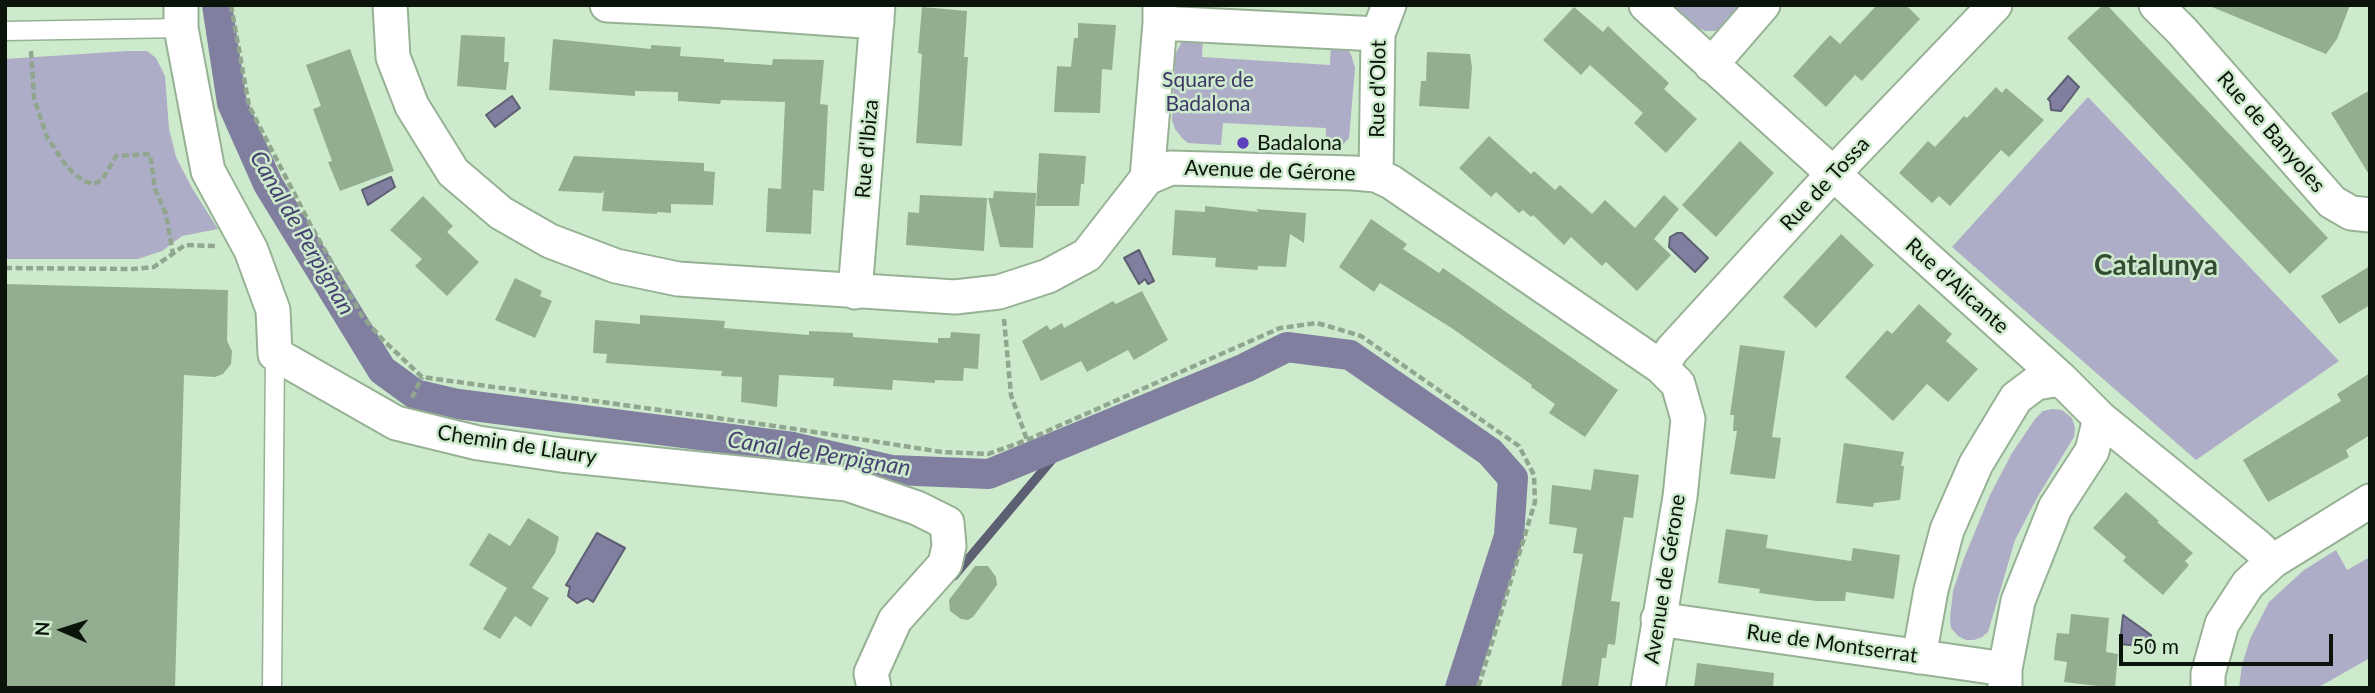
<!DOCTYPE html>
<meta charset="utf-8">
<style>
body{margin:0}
#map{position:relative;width:2375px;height:693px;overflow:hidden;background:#ceeacc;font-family:Lato,sans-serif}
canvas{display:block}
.frame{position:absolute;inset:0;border:7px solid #0a140a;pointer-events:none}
.north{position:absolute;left:28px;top:595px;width:70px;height:70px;-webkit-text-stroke:5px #ceeacc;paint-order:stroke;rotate:273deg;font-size:19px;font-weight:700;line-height:28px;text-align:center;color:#0a140a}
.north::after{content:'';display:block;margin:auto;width:24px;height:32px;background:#0a140a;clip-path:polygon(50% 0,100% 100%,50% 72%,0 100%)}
.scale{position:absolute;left:2119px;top:634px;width:214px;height:32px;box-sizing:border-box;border:4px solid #0a140a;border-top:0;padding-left:9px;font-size:21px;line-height:24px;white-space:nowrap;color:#0a140a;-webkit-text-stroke:5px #ceeacc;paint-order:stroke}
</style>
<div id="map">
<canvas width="2375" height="693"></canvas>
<div class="frame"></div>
<div class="north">N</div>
<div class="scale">50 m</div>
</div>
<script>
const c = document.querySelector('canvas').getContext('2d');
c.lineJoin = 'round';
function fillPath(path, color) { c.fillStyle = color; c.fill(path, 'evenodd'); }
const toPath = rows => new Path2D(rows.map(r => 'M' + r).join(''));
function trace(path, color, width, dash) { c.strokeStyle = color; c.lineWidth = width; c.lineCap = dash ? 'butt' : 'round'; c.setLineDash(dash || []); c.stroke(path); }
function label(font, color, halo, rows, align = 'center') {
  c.font = font + ' Lato,sans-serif'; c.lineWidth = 5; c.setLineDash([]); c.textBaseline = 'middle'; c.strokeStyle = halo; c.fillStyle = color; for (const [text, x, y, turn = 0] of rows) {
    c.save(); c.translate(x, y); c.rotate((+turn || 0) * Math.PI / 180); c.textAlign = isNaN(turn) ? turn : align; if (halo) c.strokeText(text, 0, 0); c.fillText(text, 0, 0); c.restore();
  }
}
fillPath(toPath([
 [1672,5,1745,5,1727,26,1715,31,1705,31,1693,26],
 [1203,36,1202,57,1330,65,1331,42,1347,49,1351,54,1355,68,1349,138,1340,148,1325,150,1326,128,1223,123,1221,145,1188,143,1182,138,1175,129,1172,120,1175,55,1181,43,1188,38],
 [128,51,147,51,156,58,165,76,169,129,176,157,192,188,218,229,182,236,162,251,138,259,5,259,5,59],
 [2088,97,2339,361,2196,460,1952,247],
 [2052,409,2062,410,2072,418,2075,428,2074,437,2038,496,2015,540,1988,632,1982,637,1974,640,1966,640,1958,636,1951,628,1950,618,1953,591,1963,561,1990,495,2012,453,2035,419,2043,411],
 [2336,550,2347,570,2370,557,2370,658,2317,688,2239,688,2242,665,2250,639,2269,602,2304,570]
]), '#aeadc7');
const water = toPath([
 [2068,76,2079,87,2061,111,2051,110,2050,101,2048,99,2068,76],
 [512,96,520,108,495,127,486,115,512,96],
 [391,177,395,187,368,205,362,190,391,177],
 [1677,233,1682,233,1708,258,1695,272,1669,247,1670,237,1677,233],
 [1139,250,1154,281,1148,284,1145,279,1139,284,1124,258,1139,250],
 [597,533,625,548,593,602,587,598,577,603,568,596,570,587,566,585,597,533],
 [2123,615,2151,635,2150,647,2120,644,2123,615]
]);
fillPath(water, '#817fa0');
trace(water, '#5d5f73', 2);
trace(toPath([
 [954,576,1066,443]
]), '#5d5f73', 9);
trace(toPath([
 [217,5,232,103,268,184,382,370,415,394,458,404,793,447,892,470,989,474,1245,368,1287,347,1350,355,1490,452,1513,478,1509,536,1460,688]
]), '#817fa0', 30);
fillPath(toPath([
 [1877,5,1906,5,1920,19,1862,81,1855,75,1826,107,1793,76,1830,35,1840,44],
 [2103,5,2107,5,2328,238,2290,274,2067,38],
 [2212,5,2350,5,2337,39,2326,54,2212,7],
 [922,7,967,11,964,57,968,57,962,146,916,143,922,54,918,53],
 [1574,7,1603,32,1608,26,1630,47,1669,83,1664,89,1697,119,1666,153,1634,123,1643,113,1612,85,1590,65,1581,75,1543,40],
 [1078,23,1116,25,1112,70,1102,69,1100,113,1054,112,1057,66,1071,67,1074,38,1078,38],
 [461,35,505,37,504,62,509,62,506,90,457,86],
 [553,39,651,49,651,45,681,47,680,56,724,59,724,62,772,65,773,59,824,60,820,104,828,105,824,191,813,190,811,234,766,232,768,188,781,189,785,102,721,100,720,104,678,101,678,92,635,91,635,96,549,90],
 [350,49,394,171,340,191,328,162,332,161,313,109,321,106,306,65],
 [1427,52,1470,54,1472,67,1469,109,1419,106,1421,81,1426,81],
 [1996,87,2002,93,2006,88,2044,120,2009,157,2001,150,1950,206,1939,196,1932,203,1899,173,1928,141,1935,147,1964,116,1967,118],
 [2370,90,2370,176,2331,113],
 [1489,136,1531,174,1534,171,1555,190,1560,185,1592,214,1605,200,1635,228,1664,195,1679,209,1654,239,1671,255,1637,291,1606,262,1602,266,1571,237,1564,245,1533,215,1531,217,1523,210,1519,213,1496,192,1491,197,1459,168],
 [1740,141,1774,173,1716,237,1682,205],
 [1039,153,1086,156,1084,184,1081,184,1079,206,1036,206],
 [574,156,704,163,704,171,715,172,713,205,671,204,671,213,657,212,657,214,602,211,604,190,602,193,558,191],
 [994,191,1036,193,1033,248,1000,247,988,198,993,198],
 [920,195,987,198,984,251,906,245,908,212,919,213],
 [423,196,453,226,447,232,479,262,447,296,415,266,422,259,390,230],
 [1205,206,1259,212,1256,209,1306,213,1304,243,1290,234,1286,267,1258,266,1258,270,1215,267,1216,258,1172,255,1175,210,1205,212],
 [1371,219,1407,244,1403,249,1439,273,1443,268,1618,390,1585,437,1549,413,1555,404,1531,387,1532,385,1453,329,1380,283,1374,292,1339,267],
 [1841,234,1874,265,1816,328,1783,297],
 [2370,266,2370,305,2339,324,2321,296],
 [515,278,542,291,540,296,552,301,535,338,495,320],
 [5,284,228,290,227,341,232,351,231,364,223,374,215,377,184,375,175,688,5,688],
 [1142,291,1168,340,1134,360,1128,350,1087,372,1081,361,1041,381,1022,341,1047,325,1050,330,1062,323,1064,328,1113,301,1116,304],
 [1919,304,1952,334,1946,341,1978,369,1948,402,1927,384,1893,421,1845,377,1887,330,1892,334],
 [640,315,725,321,724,328,809,335,809,331,853,333,853,337,938,343,938,338,950,338,951,332,980,334,978,369,964,368,963,381,935,380,935,383,893,380,892,390,833,386,834,378,779,375,777,407,741,402,742,377,721,376,722,371,606,363,607,354,593,353,595,320,640,324],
 [1740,345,1785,351,1772,437,1781,438,1775,479,1730,474,1737,431,1733,431,1734,415,1730,415],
 [2370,373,2370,435,2346,450,2349,457,2268,502,2243,460,2341,401,2337,394],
 [1844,443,1904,452,1901,466,1904,466,1900,500,1874,503,1873,507,1836,503],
 [1594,469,1639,475,1633,518,1624,517,1611,601,1620,602,1615,645,1608,644,1606,658,1602,658,1598,688,1561,688,1583,554,1573,553,1577,528,1549,524,1552,485,1591,490],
 [2126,492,2159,521,2157,522,2193,553,2185,561,2189,565,2163,595,2123,561,2126,557,2093,528],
 [528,518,559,537,555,553,532,588,549,598,531,627,515,616,500,639,483,629,507,588,469,565,489,533,510,546],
 [1726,529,1768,535,1766,548,1851,561,1853,548,1900,555,1894,599,1846,592,1845,601,1816,601,1759,593,1760,589,1718,583],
 [975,566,988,566,996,577,997,585,973,617,968,620,961,619,950,611,949,600],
 [2071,614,2109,618,2106,652,2118,654,2115,688,2064,682,2067,662,2054,660,2055,647,2057,633,2069,634],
 [1697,663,1774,673,1773,688,1694,688]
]), '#93ad91');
const lane = toPath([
 [5,31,181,28],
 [272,688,275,354]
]);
const street = toPath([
 [181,5,181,28,208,171,251,250,273,310,275,354,396,423,478,443,561,455,847,484,917,508,947,523,949,546,945,564,895,620,871,673,874,688],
 [390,5,393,57,412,106,453,172,501,213,550,241,616,266,678,279,955,297,999,292,1048,276,1087,255,1147,178,1171,168,1353,173,1376,175,1391,182,1661,367,1678,384,1688,419,1680,497,1648,688],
 [607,5,710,10,877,22],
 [1646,5,2061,379,2100,418,2257,546,2273,561],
 [2156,5,2182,31,2332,202,2351,213,2370,215],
 [1160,23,1378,34],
 [1711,65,1763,5],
 [1376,175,1378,34,1389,5],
 [1147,178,1160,23,1160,5],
 [855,292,878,5],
 [1661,367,1672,350,1833,174,1995,5],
 [1658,619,2005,669],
 [1919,657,1931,590,1947,530,1976,464,2016,398,2036,383,2061,379],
 [2005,688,2005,669,2018,601,2055,508,2092,451,2100,418],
 [2208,688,2208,674,2222,624,2248,584,2273,561,2370,501]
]);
trace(lane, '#97b195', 21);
trace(street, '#97b195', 37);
trace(toPath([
 [231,5,249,106,310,224,362,316,382,339,422,377,789,428,942,452,988,454,1027,440,1280,328,1317,323,1361,336,1519,446,1534,475,1535,502,1478,688],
 [31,51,34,98,47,137,67,167,83,181,94,184,102,180,116,156,150,154,155,189,166,214,173,254],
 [5,268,133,269,154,267,185,245,215,246],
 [1004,319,1011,395,1027,440],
 [412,398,422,377]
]), '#90a68e', 4.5, [7, 3.5]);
trace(lane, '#fff', 18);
trace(street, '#fff', 33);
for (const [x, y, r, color] of [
 [1243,143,7,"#5c42ba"]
]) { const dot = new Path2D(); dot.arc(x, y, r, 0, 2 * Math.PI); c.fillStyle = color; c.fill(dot); trace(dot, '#ceeacc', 2.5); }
label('21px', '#3d3766', '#ceeacc', [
 ["Square de",1208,80],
 ["Badalona",1208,104]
]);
label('21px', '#0a140a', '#ceeacc', [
 ["Rue d'Olot",1378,89,-89],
 ["Rue de Banyoles",2271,132,49],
 ["Rue d'Ibiza",867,149,-85],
 ["Avenue de Gérone",1270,171,2],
 ["Rue de Tossa",1825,184,-47],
 ["Rue d'Alicante",1957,286,42],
 ["Chemin de Llaury",517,445,9],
 ["Avenue de Gérone",1665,579,-81],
 ["Rue de Montserrat",1832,644,8]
]);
label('21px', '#0a140a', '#ceeacc', [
 ["Badalona",1257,143]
], 'left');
label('italic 23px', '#464171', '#ceeacc', [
 ["Canal de Perpignan",302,233,60],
 ["Canal de Perpignan",819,454,9]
]);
label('bold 28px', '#354c34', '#ceeacc', [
 ["Catalunya",2156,266]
]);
</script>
